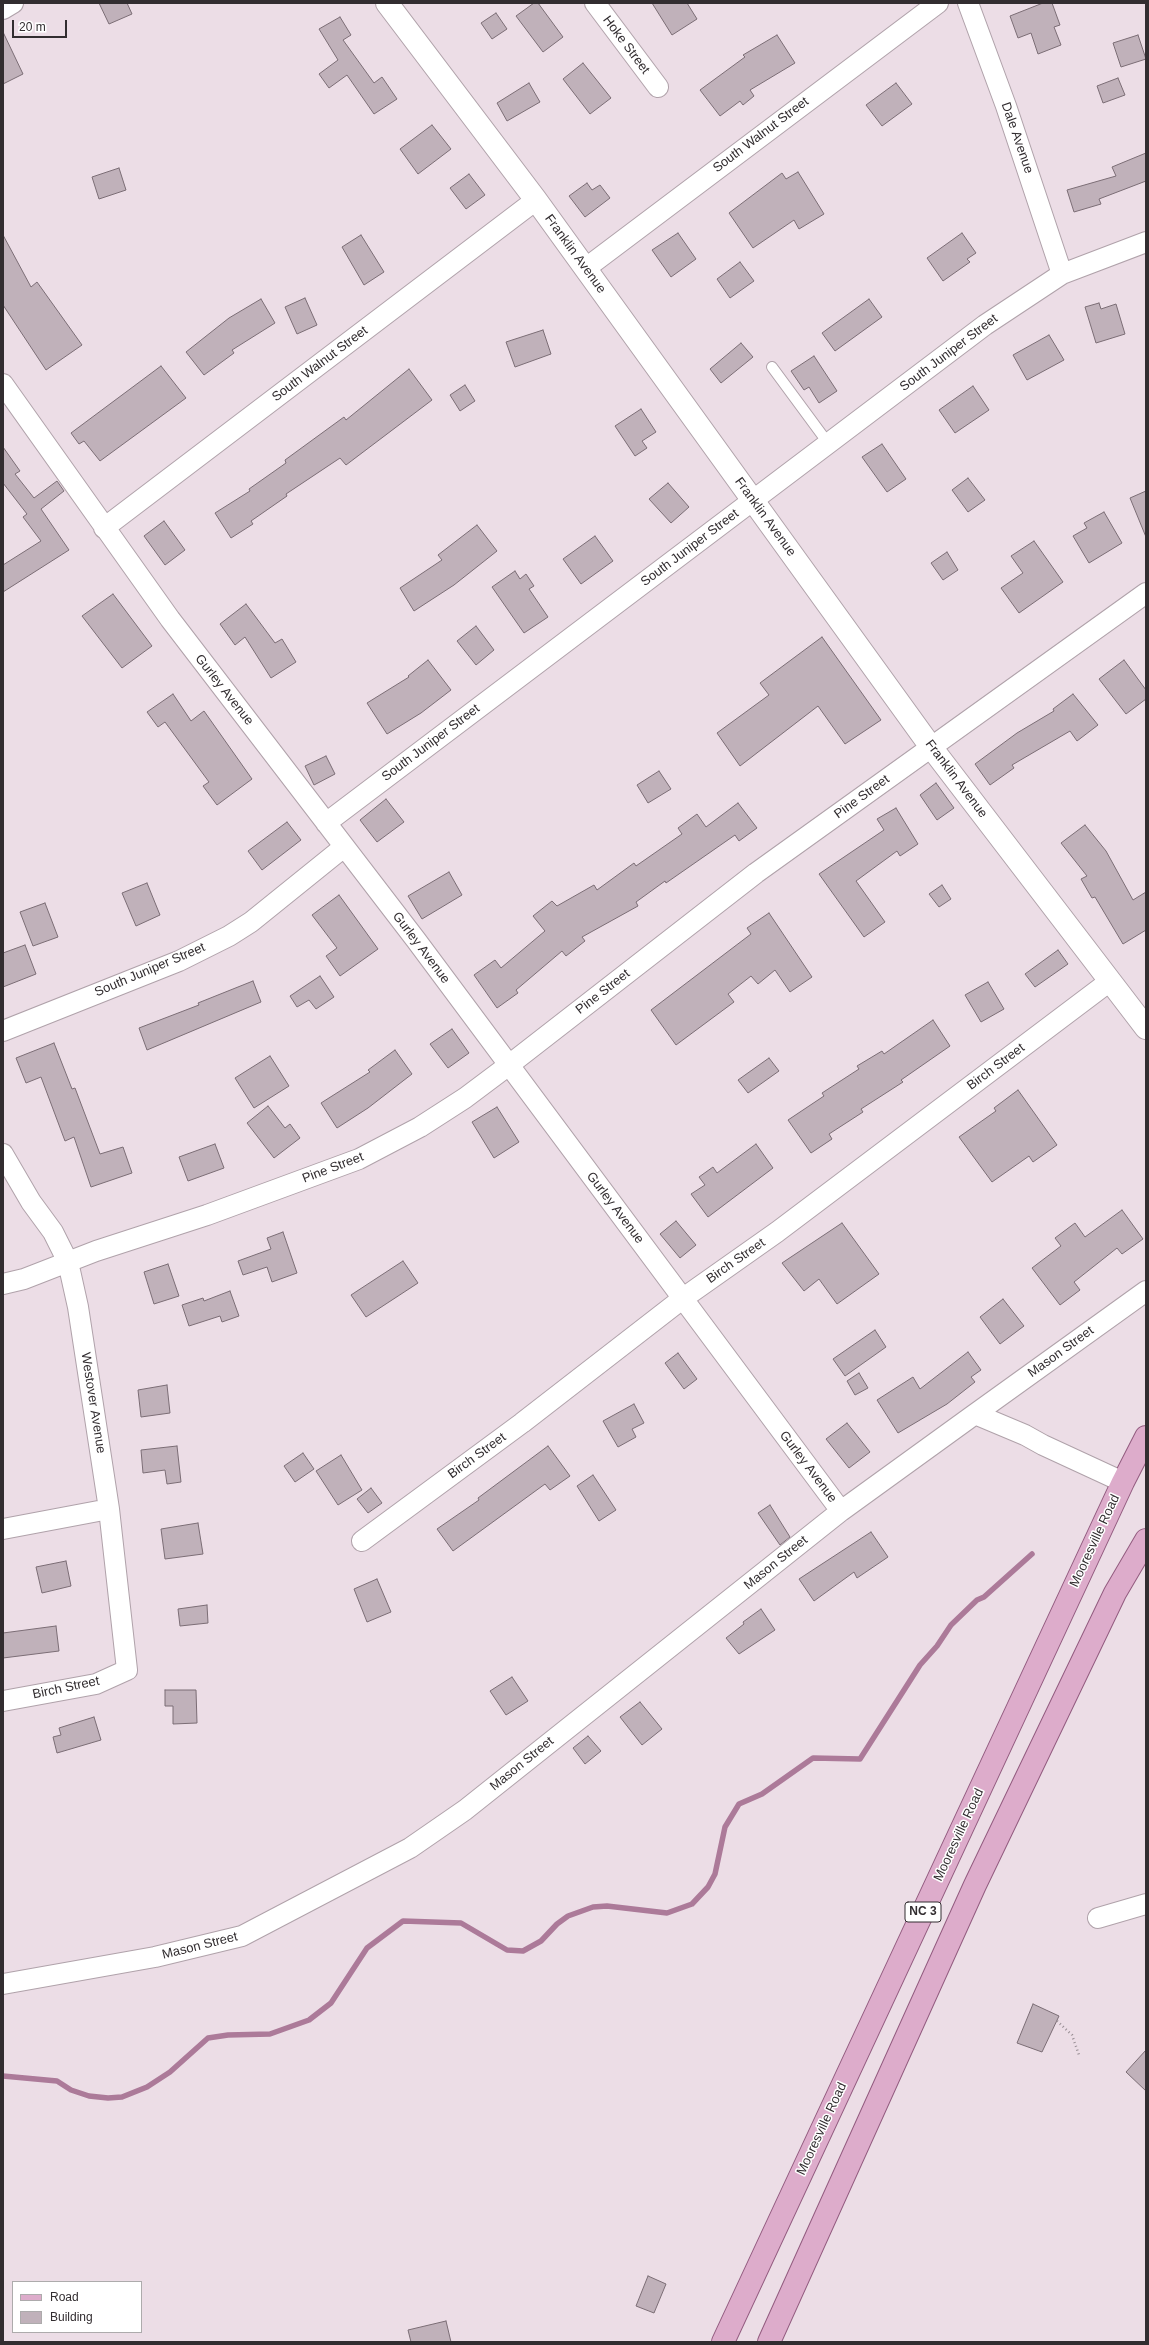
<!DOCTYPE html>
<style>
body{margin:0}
#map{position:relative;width:1149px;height:2345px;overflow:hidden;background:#ecdde6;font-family:Helvetica,sans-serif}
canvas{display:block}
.frame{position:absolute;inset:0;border:4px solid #322d30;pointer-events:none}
.legend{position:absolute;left:12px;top:2281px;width:130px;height:52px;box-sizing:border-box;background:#fff;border:1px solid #adabac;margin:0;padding:5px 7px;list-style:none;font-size:12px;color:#322d30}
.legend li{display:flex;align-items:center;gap:8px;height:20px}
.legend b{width:20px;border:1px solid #adabac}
.scale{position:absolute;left:12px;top:20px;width:55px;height:18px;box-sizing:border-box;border:2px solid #322d30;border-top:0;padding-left:5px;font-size:12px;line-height:14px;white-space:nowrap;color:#322d30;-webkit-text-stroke:3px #fff;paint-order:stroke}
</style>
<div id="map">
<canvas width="1149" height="2345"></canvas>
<div class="frame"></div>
<ul class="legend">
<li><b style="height:5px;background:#ddaccb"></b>Road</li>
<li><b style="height:11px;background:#c0b1ba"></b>Building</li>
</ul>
<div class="scale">20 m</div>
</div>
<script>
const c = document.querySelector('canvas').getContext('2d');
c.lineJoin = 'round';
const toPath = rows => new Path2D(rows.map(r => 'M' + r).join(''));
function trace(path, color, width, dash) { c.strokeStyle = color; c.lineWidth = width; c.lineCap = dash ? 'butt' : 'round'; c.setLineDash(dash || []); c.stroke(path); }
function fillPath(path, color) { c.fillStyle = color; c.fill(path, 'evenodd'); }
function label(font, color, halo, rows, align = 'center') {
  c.font = font + ' Helvetica,sans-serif'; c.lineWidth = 3; c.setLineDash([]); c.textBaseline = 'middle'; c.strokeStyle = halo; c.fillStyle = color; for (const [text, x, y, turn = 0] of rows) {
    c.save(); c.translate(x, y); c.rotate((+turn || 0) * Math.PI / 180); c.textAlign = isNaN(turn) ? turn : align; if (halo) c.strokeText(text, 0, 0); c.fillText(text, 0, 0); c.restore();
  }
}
trace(toPath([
 [3,2076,57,2081,71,2090,89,2096,108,2098,122,2097,147,2087,170,2072,208,2038,228,2035,270,2034,309,2020,331,2003,367,1948,403,1921,461,1923,507,1950,523,1951,541,1941,557,1924,568,1916,593,1907,607,1906,667,1913,692,1904,708,1887,715,1874,725,1827,739,1804,762,1794,813,1758,860,1759,920,1665,937,1646,951,1625,977,1600,984,1597,1032,1554]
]), '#ac7a99', 5.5);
const building = toPath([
 [99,3,127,3,132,14,109,24,99,3],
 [534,3,538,3,563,37,543,52,516,16,534,3],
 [652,3,687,3,697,19,672,35,652,3],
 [1043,3,1052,3,1060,25,1054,27,1061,45,1038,54,1031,33,1018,38,1010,16,1043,3],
 [496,13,507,29,492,39,481,23,496,13],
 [340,17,351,35,343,40,374,83,382,77,397,99,374,114,347,75,329,88,319,74,338,60,319,29,340,17],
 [3,32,23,74,3,84,3,32],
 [777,35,795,63,750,90,754,96,743,105,740,101,720,116,700,90,745,57,743,55,777,35],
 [1138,35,1146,59,1121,67,1113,43,1138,35],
 [583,63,611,98,590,114,563,79,583,63],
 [1118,78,1125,95,1103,103,1097,86,1118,78],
 [529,83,540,102,507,121,497,103,529,83],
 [896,83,912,104,882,126,866,105,896,83],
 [432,125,451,149,418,174,400,149,432,125],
 [1146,153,1146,181,1099,199,1101,204,1074,212,1067,190,1116,176,1112,167,1146,153],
 [119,168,126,190,99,199,92,177,119,168],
 [798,172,824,214,799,229,794,220,753,248,729,213,782,173,786,179,798,172],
 [469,174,485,195,466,209,450,188,469,174],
 [587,183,592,190,600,185,610,198,585,217,569,196,587,183],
 [678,233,696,259,671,277,652,250,678,233],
 [962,233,976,253,967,259,970,262,943,281,927,258,962,233],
 [3,235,31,287,37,282,82,345,46,370,3,305,3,235],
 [361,235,384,272,364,285,342,247,361,235],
 [740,262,754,281,730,298,717,279,740,262],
 [305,298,317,325,297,334,285,307,305,298],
 [261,299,275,323,232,350,234,353,204,375,186,352,229,318,261,299],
 [869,299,882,317,835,351,822,333,869,299],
 [1099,303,1101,309,1116,304,1125,334,1096,343,1085,307,1099,303],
 [543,330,551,354,515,367,506,342,543,330],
 [1049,335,1064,360,1027,380,1013,355,1049,335],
 [741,343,753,357,721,383,710,369,741,343],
 [814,356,837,391,819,403,809,387,804,390,791,371,814,356],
 [161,366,186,398,100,461,84,441,79,444,71,433,161,366],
 [409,369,432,400,346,465,340,458,286,494,287,496,251,521,253,524,231,538,215,513,250,491,249,489,286,463,285,460,344,417,346,420,409,369],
 [465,385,475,401,460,411,450,395,465,385],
 [973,386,989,410,955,433,939,410,973,386],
 [641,409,656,432,642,441,647,448,635,456,615,426,641,409],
 [882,444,906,479,887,492,862,457,882,444],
 [3,447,20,471,15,474,34,498,57,481,64,491,41,509,69,550,3,592,3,565,41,541,23,517,27,514,3,483,3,447],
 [968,478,985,500,968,512,952,490,968,478],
 [668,483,689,507,671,523,649,499,668,483],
 [1146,491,1146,537,1130,498,1146,491],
 [1104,512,1122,543,1089,563,1073,536,1087,528,1084,523,1104,512],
 [164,521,185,550,165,565,144,536,164,521],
 [477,525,497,551,454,585,414,611,400,588,442,560,438,555,477,525],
 [595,536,613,561,581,584,563,559,595,536],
 [1034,541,1063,582,1019,613,1001,588,1023,573,1011,556,1034,541],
 [947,552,958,570,943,580,931,563,947,552],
 [515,571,520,579,526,574,534,586,529,589,548,617,524,633,492,587,515,571],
 [113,594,152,646,122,668,82,616,113,594],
 [246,604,275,643,282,639,296,662,271,678,245,637,235,645,220,624,246,604],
 [476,626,494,650,476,665,457,641,476,626],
 [822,637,881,720,845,744,818,706,740,766,717,733,769,695,760,683,822,637],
 [428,660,451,690,421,713,387,734,367,703,409,677,408,676,428,660],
 [1124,660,1146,690,1146,699,1126,714,1099,679,1124,660],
 [173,694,191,721,204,711,252,779,217,805,203,786,209,782,165,722,158,727,147,712,173,694],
 [1073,694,1098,725,1077,741,1070,731,1012,765,1014,768,990,785,975,764,1017,733,1054,711,1053,709,1073,694],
 [326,756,335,774,314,785,305,766,326,756],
 [659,771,671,789,648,803,637,785,659,771],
 [936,783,954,808,937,820,920,795,936,783],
 [386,799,404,822,377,842,360,820,386,799],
 [738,803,757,828,739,841,735,835,666,883,665,881,636,902,638,906,582,937,585,941,566,956,562,951,516,990,518,993,497,1008,474,975,495,960,501,968,545,931,533,916,552,901,557,906,594,885,597,890,634,863,636,866,682,834,678,828,697,814,706,827,738,803],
 [896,808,918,844,900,856,897,851,856,881,885,922,864,937,819,874,884,830,877,819,896,808],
 [287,822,301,840,262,870,248,851,287,822],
 [1085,825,1106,851,1133,900,1146,892,1146,930,1123,944,1095,897,1092,898,1081,879,1087,876,1061,843,1085,825],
 [449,872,462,895,422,919,408,896,449,872],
 [147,883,160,915,136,926,122,893,147,883],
 [942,885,951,899,939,907,929,894,942,885],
 [339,895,378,949,340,976,326,956,337,948,312,915,339,895],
 [45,903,58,937,33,946,20,912,45,903],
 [769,913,812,977,790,992,775,970,758,984,751,976,728,994,734,1002,676,1045,651,1010,751,934,747,928,769,913],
 [25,945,36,974,3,987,3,953,25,945],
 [1058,950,1068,964,1035,987,1025,974,1058,950],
 [320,976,334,997,316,1009,309,1000,297,1007,290,996,320,976],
 [253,981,261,1002,147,1050,139,1028,199,1005,198,1003,253,981],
 [988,982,1004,1009,981,1022,965,995,988,982],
 [933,1020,950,1046,901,1080,903,1082,861,1109,863,1112,829,1134,832,1139,811,1153,788,1120,824,1096,822,1093,859,1069,857,1066,882,1051,884,1054,933,1020],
 [452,1029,469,1053,448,1068,430,1044,452,1029],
 [54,1043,72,1089,75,1088,100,1154,123,1147,132,1173,91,1187,74,1137,65,1141,41,1077,26,1083,16,1058,54,1043],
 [395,1050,412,1074,368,1108,337,1128,321,1103,370,1072,368,1070,395,1050],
 [270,1056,289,1086,254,1108,235,1078,270,1056],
 [769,1058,779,1071,748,1093,738,1080,769,1058],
 [1018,1090,1057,1145,1033,1162,1029,1156,992,1182,959,1137,996,1111,994,1108,1018,1090],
 [268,1106,285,1128,290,1124,300,1138,274,1158,247,1123,268,1106],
 [497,1107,519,1142,494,1158,472,1122,497,1107],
 [215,1144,224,1168,188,1181,179,1157,215,1144],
 [756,1144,773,1168,708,1217,691,1194,705,1185,699,1177,713,1167,717,1173,756,1144],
 [1122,1210,1143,1239,1122,1254,1117,1248,1074,1282,1080,1290,1060,1305,1032,1268,1061,1246,1055,1238,1075,1223,1085,1237,1122,1210],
 [676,1221,696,1245,680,1258,660,1234,676,1221],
 [842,1223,879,1274,837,1304,819,1279,804,1291,782,1263,842,1223],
 [283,1232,297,1273,272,1282,267,1267,243,1275,238,1261,271,1249,267,1238,283,1232],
 [403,1261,418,1283,366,1317,351,1295,403,1261],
 [168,1264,179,1296,154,1304,144,1272,168,1264],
 [230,1291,239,1316,222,1322,220,1316,189,1326,182,1305,203,1298,204,1301,230,1291],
 [1003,1299,1024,1326,1000,1344,980,1317,1003,1299],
 [875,1330,886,1347,845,1376,833,1359,875,1330],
 [968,1352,981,1370,971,1377,975,1382,947,1404,898,1433,877,1400,913,1377,920,1389,968,1352],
 [678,1353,697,1379,684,1389,665,1363,678,1353],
 [859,1373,868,1388,855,1395,847,1381,859,1373],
 [167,1385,170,1413,141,1417,138,1390,167,1385],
 [634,1404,644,1423,632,1429,636,1437,618,1447,603,1421,634,1404],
 [847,1423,870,1452,849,1468,826,1439,847,1423],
 [177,1446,181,1482,167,1484,165,1470,143,1473,141,1450,177,1446],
 [548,1446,570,1476,550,1490,545,1484,453,1551,437,1529,479,1500,478,1498,548,1446],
 [303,1453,314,1469,295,1482,284,1466,303,1453],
 [341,1455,362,1490,338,1505,316,1471,341,1455],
 [593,1475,616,1510,599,1521,577,1486,593,1475],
 [371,1488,382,1503,368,1513,357,1499,371,1488],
 [770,1505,790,1537,780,1545,758,1513,770,1505],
 [198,1523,203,1554,165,1559,161,1529,198,1523],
 [871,1532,888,1557,857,1578,854,1572,814,1601,799,1579,871,1532],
 [66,1561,71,1586,42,1593,36,1567,66,1561],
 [377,1579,391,1612,367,1622,354,1589,377,1579],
 [207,1605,208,1623,180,1626,178,1609,207,1605],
 [761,1609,775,1630,739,1654,726,1638,744,1624,743,1622,761,1609],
 [56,1626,59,1651,3,1658,3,1633,56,1626],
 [512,1677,528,1701,506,1715,490,1691,512,1677],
 [165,1690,196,1690,197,1723,173,1724,173,1706,165,1706,165,1690],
 [640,1702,662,1729,642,1745,620,1717,640,1702],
 [94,1717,101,1740,57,1753,53,1737,61,1735,59,1728,94,1717],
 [588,1736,601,1751,585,1764,573,1748,588,1736],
 [1033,2004,1059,2016,1042,2052,1017,2043,1033,2004],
 [1146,2050,1146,2091,1126,2072,1146,2050],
 [648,2276,666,2284,654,2313,636,2306,648,2276],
 [446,2321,451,2342,411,2342,408,2330,446,2321]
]);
fillPath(building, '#c0b1ba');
trace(building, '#7b6d75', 1);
const service = toPath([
 [772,367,828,443]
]);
const minor = toPath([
 [595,3,658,87],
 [968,3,1006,106,1062,274],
 [3,9,13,3],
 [586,268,938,3],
 [3,384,170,619,416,940,841,1511],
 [104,528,536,200],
 [326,823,985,325,1062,274,1146,242],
 [3,1031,179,961,229,936,251,922,344,847],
 [3,1154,31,1202,53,1232,68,1262,78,1307,109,1509,127,1670,96,1684,3,1701],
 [3,1284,24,1279,96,1251,207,1215,359,1159,420,1127,465,1098,509,1065,756,873,1146,593],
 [975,1414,1146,1291],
 [3,1529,109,1509],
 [362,1541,522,1423,682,1299,777,1232,1110,981],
 [1098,1918,1146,1904],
 [3,1984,155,1957,242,1936,410,1848,465,1810,841,1511,975,1414,1025,1435,1043,1445,1123,1482]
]);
const tertiary = toPath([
 [387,3,536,200,931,747,1146,1028]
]);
const primary = toPath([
 [723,2342,1123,1482,1146,1437],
 [769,2342,975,1885,1115,1593,1146,1540]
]);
trace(service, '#b0a2aa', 12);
trace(minor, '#b0a2aa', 22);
trace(tertiary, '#b0a2aa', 24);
trace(primary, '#925b7f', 24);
trace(toPath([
 [1057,2021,1072,2035,1079,2055]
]), '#988e94', 2.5, [1, 3]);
trace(service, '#fff', 10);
trace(minor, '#fff', 20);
trace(tertiary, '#fff', 22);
trace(primary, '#ddaccb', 22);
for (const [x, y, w] of [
 [923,1912,36]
]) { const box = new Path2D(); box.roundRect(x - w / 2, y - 10, w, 20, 3); c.fillStyle = '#fff'; c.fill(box); trace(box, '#322d30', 1); }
label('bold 12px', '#322d30', null, [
 ["NC 3",923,1912]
]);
label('13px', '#322d30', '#fff', [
 ["Hoke Street",626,45,53],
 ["South Walnut Street",761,135,-37],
 ["Dale Avenue",1017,138,71],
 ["Franklin Avenue",575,254,54],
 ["South Juniper Street",949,353,-37],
 ["South Walnut Street",320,364,-37],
 ["Franklin Avenue",765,517,54],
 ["South Juniper Street",690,548,-37],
 ["Gurley Avenue",224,690,52],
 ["South Juniper Street",431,743,-37],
 ["Franklin Avenue",956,779,53],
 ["Pine Street",862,797,-36],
 ["Gurley Avenue",421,948,53],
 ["South Juniper Street",150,970,-23],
 ["Pine Street",603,992,-38],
 ["Birch Street",996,1067,-37],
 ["Pine Street",333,1168,-21],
 ["Gurley Avenue",615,1208,53],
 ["Birch Street",736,1261,-35],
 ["Mason Street",1061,1352,-36],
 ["Westover Avenue",93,1403,81],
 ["Birch Street",477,1456,-36],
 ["Gurley Avenue",808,1467,53],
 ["Mooresville Road",1095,1541,-65],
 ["Mason Street",776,1563,-39],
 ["Birch Street",66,1688,-12],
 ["Mason Street",522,1764,-39],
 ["Mooresville Road",959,1835,-65],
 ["Mason Street",200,1946,-14],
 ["Mooresville Road",822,2129,-65]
]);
</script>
